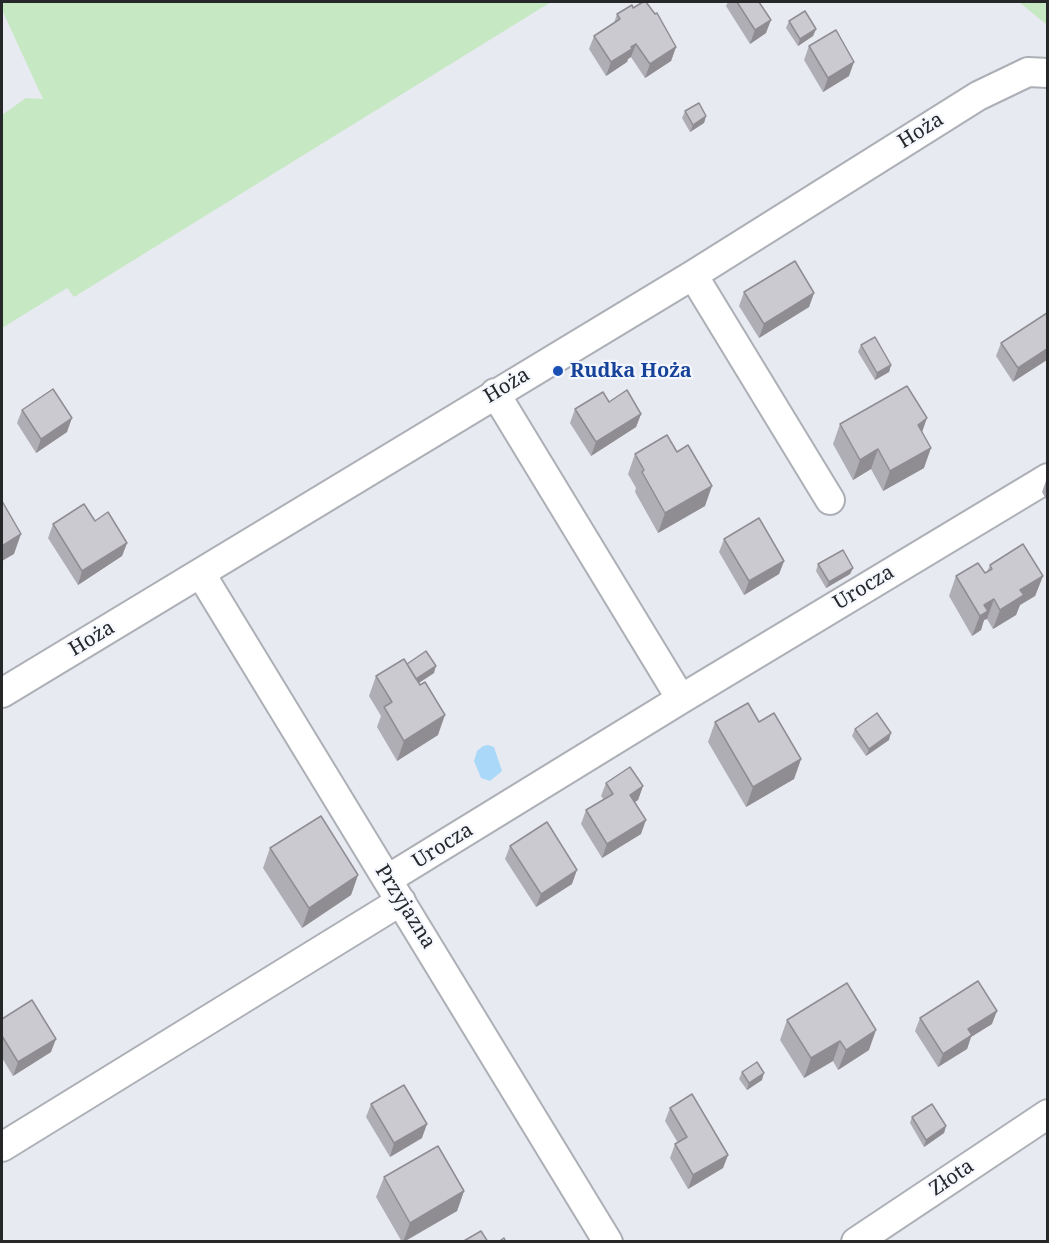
<!DOCTYPE html>
<meta charset="utf-8">
<style>
body{margin:0}
#map{position:relative;width:1049px;height:1243px;overflow:hidden;background:#e8eaf1;font-family:"Noto Serif",serif}
canvas{display:block}
.frame{position:absolute;inset:0;border:3px solid #262729;pointer-events:none}
</style>
<div id="map">
<canvas width="1049" height="1243"></canvas>
<div class="frame"></div>
</div>
<script>
const c = document.querySelector('canvas').getContext('2d');
c.lineJoin = 'round';
function fillPath(path, color) { c.fillStyle = color; c.fill(path, 'evenodd'); }
const toPath = rows => new Path2D(rows.map(r => 'M' + r).join(''));
function trace(path, color, width, dash) { c.strokeStyle = color; c.lineWidth = width; c.lineCap = dash ? 'butt' : 'round'; c.setLineDash(dash || []); c.stroke(path); }
function label(font, color, halo, rows, align = 'center') {
  c.font = font + ' "Noto Serif",serif'; c.lineWidth = 4.5; c.setLineDash([]); c.textBaseline = 'middle'; c.strokeStyle = halo; c.fillStyle = color; for (const [text, x, y, turn = 0] of rows) {
    c.save(); c.translate(x, y); c.rotate((+turn || 0) * Math.PI / 180); c.textAlign = isNaN(turn) ? turn : align; if (halo) c.strokeText(text, 0, 0); c.fillText(text, 0, 0); c.restore();
  }
}
fillPath(toPath([
 [2,2,551,2,74,297,67,288,2,328,2,115,26,98,43,99,2,10],
 [1019,2,1047,2,1047,25]
]), '#c6e8c2');
fillPath(toPath([
 [488,745,494,747,502,771,490,781,481,778,474,761,477,751,483,746]
]), '#a9d8f8');
const street = toPath([
 [693,275,830,500],
 [495,393,681,699],
 [201,574,608,1242],
 [2,693,693,275,978,96,1028,72,1048,73],
 [388,879,681,699,1048,478],
 [2,1147,401,901],
 [856,1242,1048,1114]
]);
trace(street, '#adafb6', 32);
trace(street, '#fff', 28);
fillPath(toPath([
 [728,2,759,2,766,33,750,44,726,6],
 [633,8,676,47,671,61,645,78,631,57,628,59,627,62,606,76,589,49,594,36,614,23,617,14],
 [789,21,816,29,813,36,798,46,786,28],
 [809,46,849,76,823,92,804,60],
 [685,111,706,116,704,123,690,132,682,118],
 [744,292,814,293,809,307,759,338,739,306],
 [1047,313,1013,382,996,356,1001,343],
 [861,345,891,365,889,372,875,380,858,352],
 [609,402,641,414,636,427,591,456,570,423,575,409],
 [22,410,67,432,36,453,17,423],
 [840,424,922,432,924,468,883,491,871,469,853,480,833,444],
 [677,452,705,506,658,533,635,492,636,488,628,474,635,454],
 [1047,478,1047,501,1042,492],
 [95,521,127,543,122,556,78,585,48,538,53,524],
 [724,539,784,561,779,574,744,595,719,552],
 [818,564,853,568,850,574,826,588,816,571],
 [990,565,1043,576,1035,596,1020,605,1016,615,993,629,987,619,984,620,981,630,972,636,949,596,956,576,985,573,987,572],
 [407,664,434,673,419,683,438,735,397,761,377,727,381,716,369,696,376,676],
 [715,722,759,722,801,759,794,779,746,807,708,742],
 [855,729,889,740,866,756,852,736],
 [606,783,643,786,638,800,635,802,641,834,602,858,581,824,586,810,604,800,601,796],
 [510,846,572,884,536,907,505,859],
 [270,848,358,875,351,895,302,928,263,868],
 [920,1018,992,1024,971,1037,967,1049,938,1067,915,1031],
 [2,1019,51,1052,13,1076,2,1058],
 [787,1020,869,1050,838,1070,833,1061,804,1078,780,1040],
 [742,1072,762,1080,747,1090,739,1079],
 [371,1104,422,1138,390,1157,366,1117],
 [670,1108,728,1155,723,1168,688,1189,670,1158,675,1144,678,1143,665,1121],
 [912,1117,946,1126,944,1133,924,1147,910,1123],
 [384,1177,464,1191,457,1211,404,1242,402,1242,376,1197]
]), '#afaeb4');
fillPath(toPath([
 [771,20,766,33,750,44,755,30],
 [816,29,813,36,798,46,800,39],
 [636,44,631,57,628,59,627,62,606,76,611,62],
 [676,47,671,61,645,78,650,64],
 [854,62,849,76,823,92,828,78],
 [706,116,704,123,690,132,693,125],
 [814,293,809,307,759,338,764,324],
 [1047,349,1047,360,1013,382,1018,368],
 [891,365,889,372,875,380,877,373],
 [641,414,636,427,591,456,596,442],
 [72,418,67,432,36,453,41,439],
 [927,418,920,438,918,425],
 [931,448,924,468,883,491,890,471],
 [878,449,871,469,853,480,860,460],
 [712,486,705,506,658,533,665,513],
 [21,534,14,554,2,561,2,546],
 [127,543,122,556,78,585,82,571],
 [784,561,779,574,744,595,749,581],
 [853,568,850,574,826,588,829,582],
 [1043,576,1035,596,1020,605,1016,615,993,629,1000,610,1020,590],
 [994,599,987,619,984,620,981,630,972,636,984,605],
 [436,666,434,673,414,686,416,679],
 [445,715,438,735,397,761,404,741],
 [891,733,889,740,866,756,869,749],
 [801,759,794,779,746,807,753,787],
 [643,786,638,800,626,808,630,795],
 [646,820,641,834,602,858,607,844],
 [577,870,572,884,536,907,541,894],
 [358,875,351,895,302,928,309,908],
 [997,1011,992,1024,971,1037,967,1049,938,1067,943,1054,968,1029],
 [876,1030,869,1050,838,1070,846,1050],
 [56,1039,51,1052,13,1076,18,1062],
 [840,1041,833,1061,804,1078,811,1058],
 [764,1073,762,1080,747,1090,749,1083],
 [427,1124,422,1138,390,1157,394,1143],
 [946,1126,944,1133,924,1147,926,1140],
 [728,1155,723,1168,688,1189,693,1175],
 [464,1191,457,1211,403,1242,410,1223]
]), '#8f8d92');
const building = toPath([
 [643,2,646,2,655,14,657,13,676,47,650,64,636,44,631,47,632,49,611,62,594,36,620,19,617,14,632,5,633,8,643,2],
 [737,2,759,2,771,20,755,30,737,2],
 [805,11,816,29,800,39,789,21,805,11],
 [836,30,854,62,828,78,809,46,836,30],
 [699,103,706,116,693,125,685,111,699,103],
 [795,261,814,293,764,324,744,292,795,261],
 [1047,313,1047,349,1018,368,1001,343,1047,313],
 [875,337,891,365,877,373,861,345,875,337],
 [907,386,927,418,918,425,931,448,890,471,878,449,860,460,840,424,907,386],
 [53,389,72,418,41,439,22,410,53,389],
 [627,390,641,414,596,442,575,409,603,392,609,402,627,390],
 [667,435,677,452,688,445,712,486,665,513,642,472,644,470,635,454,667,435],
 [2,501,21,534,2,546,2,501],
 [84,504,95,521,108,512,127,543,82,571,53,524,84,504],
 [759,518,784,561,749,581,724,539,759,518],
 [1023,544,1043,576,1020,590,1024,595,1000,610,994,599,984,605,988,611,980,616,956,576,978,563,985,573,992,569,990,565,1023,544],
 [843,550,853,568,829,582,818,564,843,550],
 [426,651,436,666,416,679,407,664,426,651],
 [404,659,420,685,425,682,445,715,404,741,384,707,392,702,376,676,404,659],
 [748,703,759,722,774,713,801,759,753,787,715,722,748,703],
 [877,713,891,733,869,749,855,729,877,713],
 [630,767,643,786,630,795,646,820,607,844,586,810,613,794,606,783,630,767],
 [321,816,358,875,309,908,270,848,321,816],
 [547,822,577,870,541,894,510,846,547,822],
 [978,981,997,1011,968,1029,972,1035,943,1054,920,1018,978,981],
 [847,983,876,1030,846,1050,840,1041,811,1058,787,1020,847,983],
 [32,1000,56,1039,18,1062,2,1036,2,1019,32,1000],
 [757,1062,764,1073,749,1083,742,1072,757,1062],
 [404,1085,427,1124,394,1143,371,1104,404,1085],
 [692,1094,728,1155,693,1175,675,1144,687,1137,670,1108,692,1094],
 [932,1104,946,1126,926,1140,912,1117,932,1104],
 [438,1146,464,1191,410,1223,384,1177,438,1146],
 [481,1231,488,1242,462,1242,481,1231],
 [504,1238,506,1242,498,1242,504,1238]
]);
fillPath(building, '#cccad1');
trace(building, '#8f8d92', 1.5);
for (const [x, y, r, color] of [
 [558,371,6,"#1a4fb4"]
]) { const dot = new Path2D(); dot.arc(x, y, r, 0, 2 * Math.PI); c.fillStyle = color; c.fill(dot); trace(dot, '#f5f7fe', 2); }
label('20px', '#262729', '#f5f7fe', [
 ["Hoża",921,131,-32],
 ["Hoża",507,386,-31],
 ["Urocza",864,588,-31],
 ["Hoża",92,639,-31],
 ["Urocza",443,846,-32],
 ["Przyjazna",405,907,58],
 ["Złota",952,1178,-34]
]);
label('bold 20px', '#164399', '#f5f7fe', [
 ["Rudka Hoża",570,371]
], 'left');
</script>
